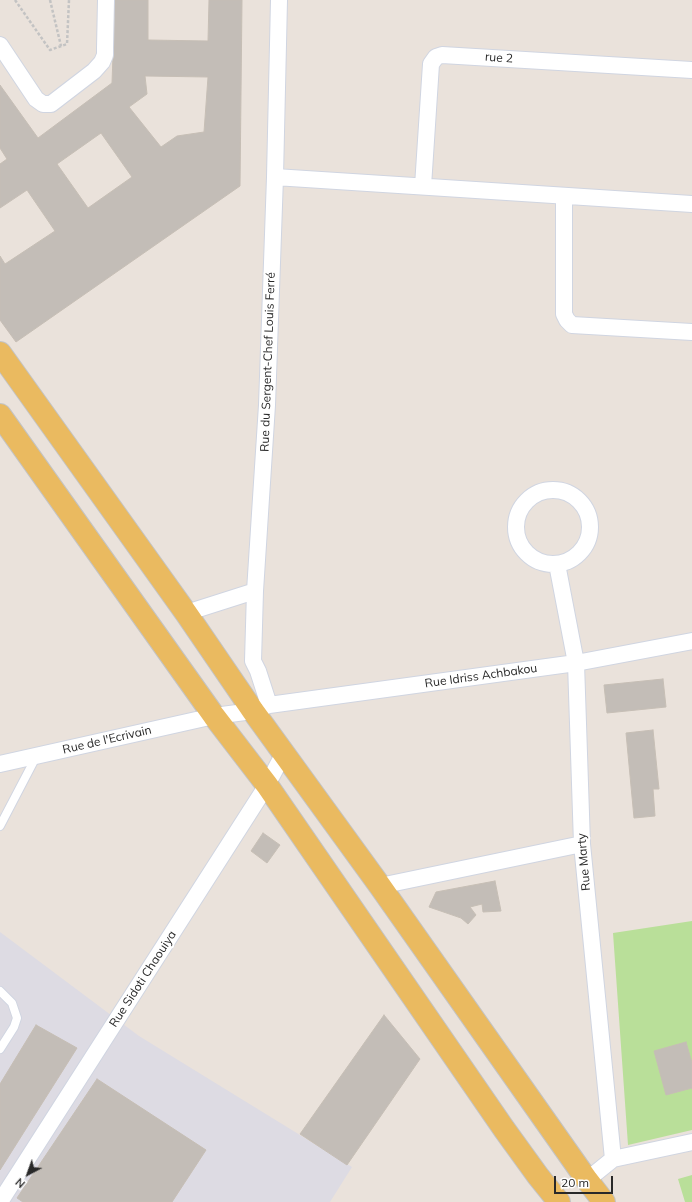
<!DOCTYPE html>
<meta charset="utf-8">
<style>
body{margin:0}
#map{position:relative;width:692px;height:1202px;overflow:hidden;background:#eae2db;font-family:Mulish,sans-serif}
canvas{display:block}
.north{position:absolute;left:8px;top:1154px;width:40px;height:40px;-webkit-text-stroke:3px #fff;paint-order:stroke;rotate:221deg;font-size:11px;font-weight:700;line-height:16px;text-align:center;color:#292929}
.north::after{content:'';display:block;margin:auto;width:14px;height:18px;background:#292929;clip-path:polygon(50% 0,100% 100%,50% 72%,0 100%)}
.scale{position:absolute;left:554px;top:1176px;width:59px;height:18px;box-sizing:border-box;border:2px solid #292929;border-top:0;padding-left:5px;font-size:12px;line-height:14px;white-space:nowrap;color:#292929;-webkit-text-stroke:3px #fff;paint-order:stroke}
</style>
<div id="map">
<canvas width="692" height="1202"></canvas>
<div class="north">N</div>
<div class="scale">20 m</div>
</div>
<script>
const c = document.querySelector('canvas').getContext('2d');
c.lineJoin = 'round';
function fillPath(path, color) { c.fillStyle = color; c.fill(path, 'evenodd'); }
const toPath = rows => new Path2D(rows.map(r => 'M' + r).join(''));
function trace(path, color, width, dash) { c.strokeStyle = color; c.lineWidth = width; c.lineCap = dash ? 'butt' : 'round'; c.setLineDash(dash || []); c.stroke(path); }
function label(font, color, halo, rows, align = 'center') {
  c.font = font + ' Mulish,sans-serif'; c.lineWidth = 4; c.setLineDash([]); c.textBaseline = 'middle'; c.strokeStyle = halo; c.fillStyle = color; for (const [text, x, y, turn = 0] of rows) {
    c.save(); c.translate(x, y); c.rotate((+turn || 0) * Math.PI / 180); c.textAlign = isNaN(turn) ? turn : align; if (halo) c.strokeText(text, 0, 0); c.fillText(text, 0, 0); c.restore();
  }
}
fillPath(toPath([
 [0,932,139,1036,352,1167,330,1202,0,1202]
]), '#dddbe3');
fillPath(toPath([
 [692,921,692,1130,628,1145,613,933],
 [692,1175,692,1202,685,1202,678,1179]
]), '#b9df99');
const building = toPath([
 [115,0,148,0,148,40,208,41,209,0,242,0,240,186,16,342,0,320,0,256,5,264,55,231,27,190,0,208,0,164,7,159,0,148,0,85,38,138,112,83,115,0],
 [145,76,208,77,204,132,177,136,161,147,129,107,147,94,145,76],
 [101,133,132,177,88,208,57,164,101,133],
 [663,679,666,707,607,713,604,685,663,679],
 [653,730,659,789,653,789,655,816,634,818,626,733,653,730],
 [263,833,280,845,267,863,251,851,263,833],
 [495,881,501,911,483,912,482,904,470,907,476,915,468,924,461,918,429,907,436,892,495,881],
 [384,1015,420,1059,347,1165,300,1134,384,1015],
 [36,1025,77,1048,0,1170,0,1084,36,1025],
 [686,1042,692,1063,692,1088,666,1095,654,1051,686,1042],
 [97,1079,206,1150,172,1202,23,1202,17,1198,97,1079]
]);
fillPath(building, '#c3bdb7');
trace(building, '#c6beb5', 1);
const lane = toPath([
 [0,826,36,757],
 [0,991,12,1003,17,1018,14,1027,0,1049]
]);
const street = toPath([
 [0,45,36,99,43,104,51,104,94,71,102,62,105,55,105,48,106,0],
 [275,177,692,204],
 [423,186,431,64,436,57,442,55,692,70],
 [564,196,564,314,567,320,572,325,692,332],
 '516 527a37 37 0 1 1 74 0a37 37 0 1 1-74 0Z',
 [557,564,576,663,582,844,613,1159],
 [186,613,255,591],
 [269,705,576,663,692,641],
 [0,764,214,716,253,711,269,705,258,671,253,661,255,591,267,405,275,177,279,0],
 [380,886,582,844],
 [587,1180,613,1159,692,1142],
 [0,1202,267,785,284,753]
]);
const primary = toPath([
 [0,353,186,613,253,711,380,886,587,1180,604,1202],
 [0,415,214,716,267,785,504,1129,538,1176,559,1202]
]);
trace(lane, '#d0d5e1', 10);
trace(street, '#d0d5e1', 18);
trace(primary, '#c3c3c3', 24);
trace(toPath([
 [15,0,50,50,67,44,69,0],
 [50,0,61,46]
]), '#c3c3c3', 2.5, [3, 2]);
trace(lane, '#fff', 8);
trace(street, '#fff', 16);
trace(primary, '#eaba60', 22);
label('12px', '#292929', '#fff', [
 ["rue 2",499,58,4],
 ["Rue du Sergent-Chef Louis Ferré",268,362,-88],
 ["Rue Idriss Achbakou",481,676,-8],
 ["Rue de l'Ecrivain",107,740,-13],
 ["Rue Marty",584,862,-95],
 ["Rue Sidoti Chaouiya",143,979,-57]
]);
</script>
